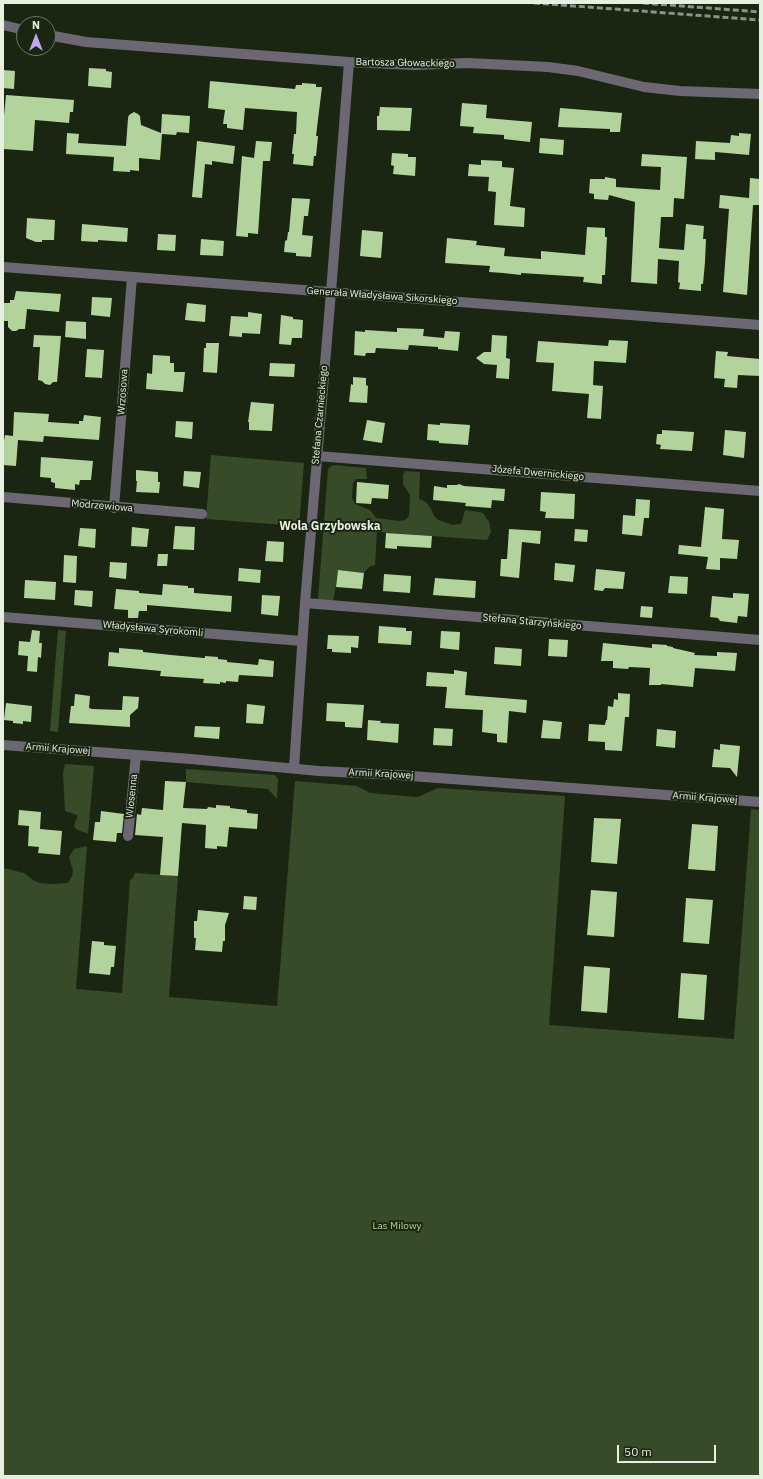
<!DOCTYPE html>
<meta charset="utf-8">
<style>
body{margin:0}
#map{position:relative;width:763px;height:1479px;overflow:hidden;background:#1b2612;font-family:"IBM Plex Sans",sans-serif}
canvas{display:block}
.frame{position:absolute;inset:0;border:4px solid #e7efe2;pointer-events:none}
.north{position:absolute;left:16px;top:16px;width:40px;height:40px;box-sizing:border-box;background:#1b2612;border:1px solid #6d7665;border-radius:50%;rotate:0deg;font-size:11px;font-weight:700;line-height:16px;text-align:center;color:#e7efe2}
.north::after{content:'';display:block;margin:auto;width:14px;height:18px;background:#c4a7f2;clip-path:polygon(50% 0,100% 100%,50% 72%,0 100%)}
.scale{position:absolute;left:617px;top:1445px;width:99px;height:18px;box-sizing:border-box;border:2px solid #e7efe2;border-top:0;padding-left:5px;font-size:12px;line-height:14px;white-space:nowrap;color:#e7efe2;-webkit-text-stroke:3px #1b2612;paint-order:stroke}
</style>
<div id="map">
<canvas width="763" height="1479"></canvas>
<div class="frame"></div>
<div class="north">N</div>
<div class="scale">50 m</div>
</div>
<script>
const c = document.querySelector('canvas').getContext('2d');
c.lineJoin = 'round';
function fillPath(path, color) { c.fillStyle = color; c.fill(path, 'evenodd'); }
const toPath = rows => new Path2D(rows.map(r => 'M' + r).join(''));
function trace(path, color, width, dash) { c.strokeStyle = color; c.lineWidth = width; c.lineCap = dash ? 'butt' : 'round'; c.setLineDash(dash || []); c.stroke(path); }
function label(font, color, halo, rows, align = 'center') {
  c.font = font + ' "IBM Plex Sans",sans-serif'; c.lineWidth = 4; c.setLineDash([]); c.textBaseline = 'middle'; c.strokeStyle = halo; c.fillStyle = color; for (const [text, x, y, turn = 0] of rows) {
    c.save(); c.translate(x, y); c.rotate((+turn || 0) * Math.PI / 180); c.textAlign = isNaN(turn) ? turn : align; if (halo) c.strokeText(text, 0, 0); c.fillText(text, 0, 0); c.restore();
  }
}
fillPath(toPath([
 [211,455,304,463,299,526,206,519],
 [333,465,366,468,367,479,356,479,353,483,352,498,355,504,370,510,376,518,399,521,405,520,409,516,410,495,403,484,403,475,405,471,420,472,419,499,426,502,431,509,434,516,438,520,453,525,461,524,465,510,479,512,483,513,489,522,491,532,487,540,377,532,375,565,369,567,364,573,338,570,334,598,332,601,318,600,328,469],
 [58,630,66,631,58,732,50,731],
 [65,764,94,766,88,834,76,829,74,825,77,818,77,815,65,811,63,773],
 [186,769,275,775,278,779,277,799,268,789,186,782],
 [295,781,357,786,370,793,418,797,438,788,565,796,549,1025,734,1039,751,809,760,810,760,1476,3,1476,3,868,24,873,33,880,40,883,53,884,68,883,72,876,73,871,69,857,74,849,82,847,87,846,76,989,122,993,130,880,133,878,135,873,178,876,169,997,277,1006]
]), '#384b29');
fillPath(toPath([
 [89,68,106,69,106,71,112,72,111,88,88,86],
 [3,70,15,71,14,89,3,88],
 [210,81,295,89,296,85,302,85,302,83,316,84,316,87,322,87,316,136,318,136,316,156,314,156,313,166,293,164,294,154,292,154,294,134,296,134,297,112,245,108,243,130,227,128,227,124,223,124,225,110,208,108],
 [6,95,74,100,73,112,70,112,69,123,35,120,33,151,3,149,3,126],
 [462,103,487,105,486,118,532,122,530,142,504,139,504,135,473,133,474,127,460,126],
 [380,107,412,108,410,131,377,130,377,116,379,116],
 [560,108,622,113,620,132,610,132,610,129,558,127],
 [134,112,138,114,140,116,141,125,161,133,162,114,190,116,189,133,177,132,176,135,162,134,160,160,139,158,139,171,130,170,130,172,113,171,114,157,66,154,67,133,79,134,78,143,126,146,128,118,129,115],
 [739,133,751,134,749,155,715,152,715,160,695,159,696,141,730,143,731,135,739,136],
 [540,138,564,140,563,155,539,153],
 [197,141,235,146,233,164,212,161,212,165,205,164,202,198,192,197],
 [256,141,272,142,270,161,263,161,258,234,248,233,248,237,236,236,242,156,254,158],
 [392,153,408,154,408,157,416,157,415,176,393,174,394,166,391,165],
 [642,154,687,157,684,199,674,198,673,217,661,217,659,248,684,250,686,224,704,226,703,239,706,239,705,262,703,284,701,284,701,291,679,289,680,283,678,282,679,261,658,259,657,284,631,282,635,202,609,195,608,200,594,199,594,194,589,193,590,179,605,179,605,177,616,179,616,187,660,190,661,167,641,166],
 [481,160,502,161,502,167,514,168,510,206,525,208,524,227,494,225,496,192,488,191,489,177,468,176,469,164,481,165],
 [750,178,760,179,760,205,753,205,747,295,723,292,729,209,719,208,720,195,749,198],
 [292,198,310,199,308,216,304,216,302,235,313,236,311,257,296,256,296,253,284,252,285,241,287,240,288,232,289,232],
 [27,218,55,220,54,240,42,240,42,242,36,242,26,238],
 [82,224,128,228,127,242,98,240,98,242,81,241],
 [587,227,605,228,605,237,607,237,605,275,602,275,602,284,583,282,584,277,521,273,521,275,503,273,489,272,490,266,445,263,447,238,477,241,476,245,505,248,504,256,541,259,541,251,585,255],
 [362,230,383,232,381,258,360,256],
 [158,234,176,235,175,251,157,250],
 [201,239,224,241,223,256,200,255],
 [16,291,61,294,59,312,27,309,25,329,19,329,16,331,12,331,8,327,8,321,3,321,3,303,10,303,10,300,14,300],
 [92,297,112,298,110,317,91,315],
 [187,303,206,305,205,322,185,320],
 [248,312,262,314,260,334,242,333,242,337,229,336,231,316,248,317],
 [281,315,293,317,293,319,303,320,302,338,292,338,291,345,279,344],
 [66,321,86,322,86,339,65,337],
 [397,328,424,329,423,336,444,338,445,331,460,332,458,351,438,349,438,347,409,345,408,350,376,348,375,353,366,353,365,356,354,355,355,331,365,332,365,330,397,332],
 [34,335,61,336,57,382,53,382,50,385,45,384,42,381,38,380,40,347,33,347],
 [492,335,507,336,506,358,510,359,509,379,496,378,497,365,484,364,476,358,484,352,491,352],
 [609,340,628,341,626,363,594,361,593,385,603,386,601,419,587,418,589,394,552,391,554,363,536,362,538,341,608,346],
 [206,343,219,343,217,373,203,372,204,348,206,348],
 [87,349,104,350,102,378,85,377],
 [716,351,728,352,727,356,760,359,760,376,738,375,737,388,724,387,725,379,714,378],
 [153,355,170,356,170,363,174,363,174,372,185,372,183,392,146,389,147,373,152,374],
 [270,363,295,364,294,377,269,376],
 [353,377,366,378,366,385,368,386,367,403,349,402,351,384,353,385],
 [251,402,274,404,272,431,249,430,249,422,248,422],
 [14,412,49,414,48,422,79,424,79,421,83,421,84,415,101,417,99,440,44,436,43,442,18,440,16,466,3,465,3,441,4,441,5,435,13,436],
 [367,420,385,423,382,443,363,440],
 [176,421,193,422,192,439,175,437],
 [440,423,470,425,468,445,439,443,439,441,427,440,428,424,440,425],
 [662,430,694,432,692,451,660,449,661,445,656,444,657,434,662,434],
 [725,430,746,432,744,458,723,455],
 [41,457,93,461,91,480,80,480,79,485,75,484,75,490,55,488,55,483,51,482,51,478,40,477],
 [136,470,158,472,158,482,160,482,159,493,136,492,137,481,136,481],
 [184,471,201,472,199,488,183,486],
 [357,482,389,485,388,499,372,498,371,504,356,503],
 [459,484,464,486,505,489,504,501,492,500,491,508,465,506,466,503,433,500,434,486,447,488,447,485,457,485],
 [541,492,575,494,574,519,545,518,546,512,540,511],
 [636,499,650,500,649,518,644,518,642,536,622,534,623,515,635,516],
 [705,507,724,509,722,539,739,540,737,559,720,558,720,570,706,569,708,557,678,554,679,545,701,547],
 [175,526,195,527,194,550,173,549],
 [132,527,149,529,147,547,131,546],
 [80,528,96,529,95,548,78,546],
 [509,529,541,531,540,544,522,542,519,578,500,576,501,559,507,559],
 [575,529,588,530,587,542,574,541],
 [386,533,432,536,431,548,397,546,397,549,385,548],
 [267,541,284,542,283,562,265,561],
 [158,554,168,554,167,566,157,566],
 [64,555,77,556,76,583,63,582],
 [110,562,127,563,126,579,109,577],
 [555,563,575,565,573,582,554,580],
 [239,568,261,570,260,583,238,581],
 [596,569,625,572,623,589,605,588,603,591,594,590],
 [338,570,364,573,362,589,336,587],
 [384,574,411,576,410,593,383,591],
 [670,576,688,577,687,594,668,593],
 [435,578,476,581,475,598,433,595],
 [25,580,56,582,55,600,24,598],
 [163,584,188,586,188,588,194,588,194,593,232,596,231,612,147,605,147,611,139,611,138,618,128,618,128,610,114,609,116,589,139,591,139,593,162,595],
 [75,590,93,591,92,607,74,605],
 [733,593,749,594,747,617,738,616,737,623,720,621,718,618,710,617,712,596,733,598],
 [262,595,280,596,278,616,261,614],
 [641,606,653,607,652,618,640,617],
 [379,626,406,628,406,631,412,631,411,645,378,643],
 [32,630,40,631,39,643,42,643,41,658,38,657,37,672,27,671,28,656,18,655,19,641,30,642],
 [441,631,460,632,459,650,440,648],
 [328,635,359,636,358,648,351,647,351,653,332,652,332,649,327,649],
 [549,639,568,640,567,657,548,656],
 [603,643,652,648,652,644,667,645,667,646,673,647,673,648,695,653,694,655,717,656,717,652,737,653,735,671,695,668,693,687,661,684,661,685,649,685,650,668,629,667,628,669,613,668,613,661,601,661],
 [495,647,522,649,521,666,494,664],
 [119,648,143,650,143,652,171,655,204,658,205,658,205,656,218,657,218,659,227,660,227,662,258,665,259,659,274,661,273,677,239,675,238,682,226,681,226,683,220,682,220,684,203,683,204,679,160,676,161,671,108,666,109,652,119,653],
 [454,670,467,672,465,695,527,700,526,713,509,711,507,743,497,742,497,734,482,732,483,710,445,708,447,687,426,686,427,672,454,674],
 [618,693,630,694,629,717,625,717,622,751,605,750,605,742,588,741,589,724,605,725,606,720,607,720,608,706,613,707,614,699,618,700],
 [75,694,90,696,89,708,92,709,122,710,123,696,139,697,138,708,130,715,130,727,69,723,71,706,74,706],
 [6,703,32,706,31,722,23,721,23,724,13,723,13,721,4,720],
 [327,703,364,705,362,728,345,727,345,722,326,721],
 [247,704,265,706,263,724,246,723],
 [368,720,381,721,380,723,399,724,398,743,367,740],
 [543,720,562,722,560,739,541,738],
 [195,726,220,727,219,739,194,737],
 [434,728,453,729,452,746,433,745],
 [657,729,676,731,675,748,656,746],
 [720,744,740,746,737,777,730,768,712,767,714,749,720,750],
 [165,781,186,782,183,808,207,809,208,807,216,808,216,805,230,806,230,808,247,810,247,813,258,814,257,829,229,827,227,847,217,846,217,849,205,848,206,825,182,823,178,876,160,875,163,837,135,835,137,814,141,815,142,808,163,810],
 [19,810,41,812,40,829,62,831,60,855,38,853,39,847,28,846,29,826,18,825],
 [101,811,124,814,122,833,117,833,116,842,93,840,95,822,100,822],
 [594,818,621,819,617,864,591,862],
 [692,824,718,826,715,871,688,869],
 [591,890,617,892,614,937,587,935],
 [244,896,257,897,256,910,243,909],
 [686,898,713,900,709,944,683,942],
 [198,910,229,913,225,925,225,941,223,941,222,952,195,950,196,938,194,938,194,921,197,921],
 [92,941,104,942,104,945,116,946,114,967,111,967,110,975,89,973],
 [584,966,610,968,607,1013,581,1011],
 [681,973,707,975,704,1020,678,1018]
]), '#b3d39c');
trace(toPath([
 [3,25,24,30],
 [48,35,86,42,349,62,415,65,468,63,548,67,578,71,644,87,680,91,760,94],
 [3,267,760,325],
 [317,456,760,491],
 [3,497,202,514],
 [114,508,132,277],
 [305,603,760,640],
 [3,617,302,641],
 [294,768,305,603,331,292,349,62],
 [128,836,136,755]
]), '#6c6873', 10);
trace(toPath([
 [3,745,191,759,319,771,398,775,760,802]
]), '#6c6873', 10);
trace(toPath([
 [534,3,760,20],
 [643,3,760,12]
]), '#8a9383', 3, [6, 3]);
label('10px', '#e7efe2', '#1b2612', [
 ["Bartosza Głowackiego",405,63,1],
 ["Generała Władysława Sikorskiego",382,296,4],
 ["Wrzosowa",123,392,-86],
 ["Stefana Czarnieckiego",320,415,-85],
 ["Józefa Dwernickiego",538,473,5],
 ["Modrzewiowa",102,506,5],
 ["Stefana Starzyńskiego",532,622,5],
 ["Władysława Syrokomli",153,629,5],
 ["Armii Krajowej",58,749,4],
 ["Armii Krajowej",381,774,3],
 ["Wiosenna",132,796,-84],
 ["Armii Krajowej",705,798,4]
]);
label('10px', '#b0dc8f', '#1b2612', [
 ["Las Milowy",397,1226]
]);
label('bold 12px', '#e7efe2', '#1b2612', [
 ["Wola Grzybowska",330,527]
]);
</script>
